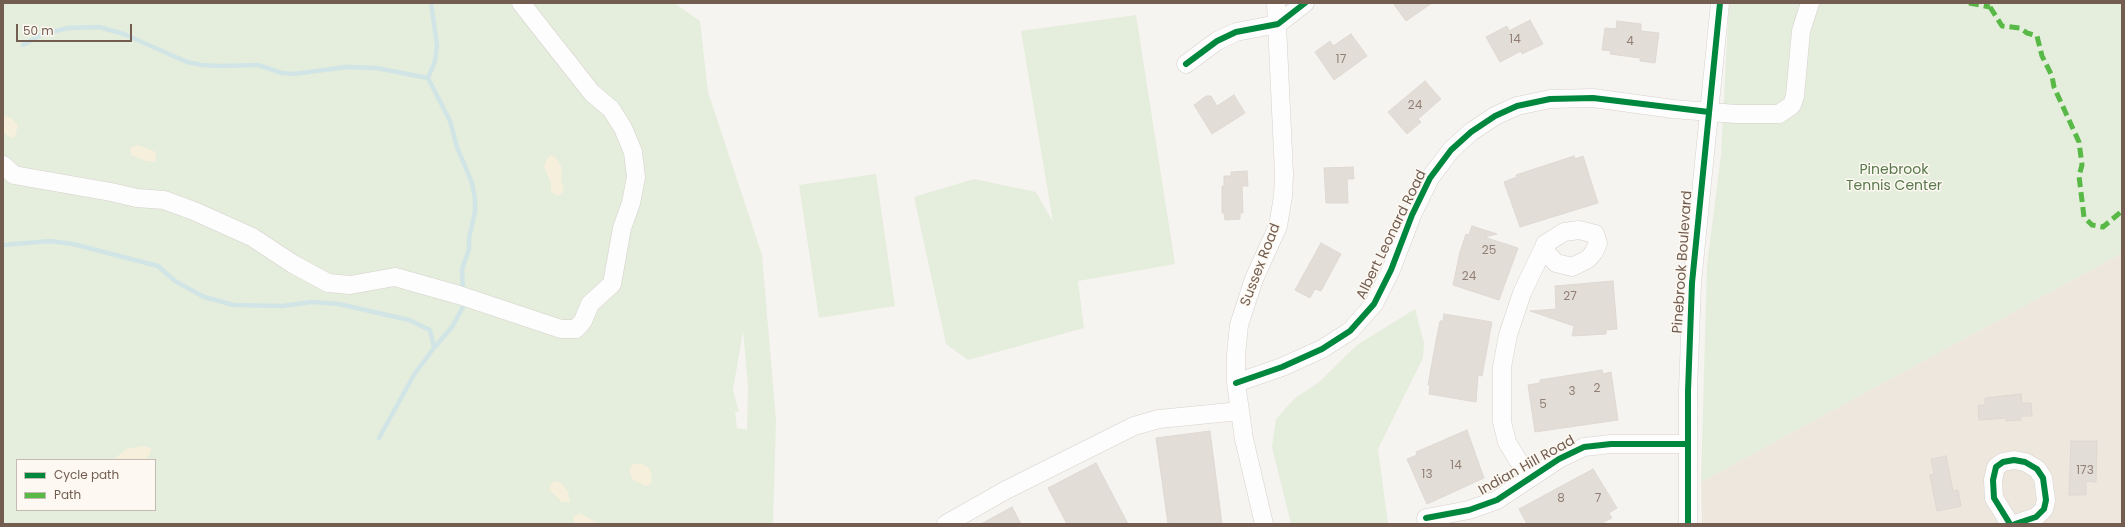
<!DOCTYPE html>
<style>
body{margin:0}
#map{position:relative;width:2125px;height:527px;overflow:hidden;background:#f6f4f0;font-family:Poppins,sans-serif}
canvas{display:block}
.frame{position:absolute;inset:0;border:4px solid #735d51;pointer-events:none}
.legend{position:absolute;left:16px;top:459px;width:140px;height:52px;box-sizing:border-box;background:#fdf9f2;border:1px solid #c6bbb2;margin:0;padding:5px 7px;list-style:none;font-size:12px;color:#735d51}
.legend li{display:flex;align-items:center;gap:8px;height:20px}
.legend b{width:20px;border:1px solid #c6bbb2}
.scale{position:absolute;left:16px;top:24px;width:116px;height:18px;box-sizing:border-box;border:2px solid #735d51;border-top:0;padding-left:5px;font-size:12px;line-height:14px;white-space:nowrap;color:#735d51;-webkit-text-stroke:3px #fdf9f2;paint-order:stroke}
</style>
<div id="map">
<canvas width="2125" height="527"></canvas>
<div class="frame"></div>
<ul class="legend">
<li><b style="height:5px;background:#00873e"></b>Cycle path</li>
<li><b style="height:5px;background:#58b947"></b>Path</li>
</ul>
<div class="scale">50 m</div>
</div>
<script>
const c = document.querySelector('canvas').getContext('2d');
c.lineJoin = 'round';
function fillPath(path, color) { c.fillStyle = color; c.fill(path, 'evenodd'); }
const toPath = rows => new Path2D(rows.map(r => 'M' + r).join(''));
function trace(path, color, width, dash) { c.strokeStyle = color; c.lineWidth = width; c.lineCap = dash ? 'butt' : 'round'; c.setLineDash(dash || []); c.stroke(path); }
function label(font, color, halo, rows, align = 'center') {
  c.font = font + ' Poppins,sans-serif'; c.lineWidth = 3; c.setLineDash([]); c.textBaseline = 'middle'; c.strokeStyle = halo; c.fillStyle = color; for (const [text, x, y, turn = 0] of rows) {
    c.save(); c.translate(x, y); c.rotate((+turn || 0) * Math.PI / 180); c.textAlign = isNaN(turn) ? turn : align; if (halo) c.strokeText(text, 0, 0); c.fillText(text, 0, 0); c.restore();
  }
}
fillPath(toPath([
 [2122,253,2122,524,1702,524,1701,482]
]), '#eee7de');
fillPath(toPath([
 [3,3,674,3,700,21,708,92,762,255,776,421,773,524,3,524],
 [743,331,748,387,747,430,737,428,735,411,739,412,733,390],
 [17,460,155,460,155,510,17,510],
 [1729,3,2122,3,2122,253,1701,482,1707,265,1721,155],
 [1136,15,1175,264,1078,281,1084,328,968,360,946,344,914,197,974,179,1036,192,1053,222,1021,31],
 [876,174,895,306,819,318,799,185],
 [1415,309,1424,343,1423,358,1378,449,1388,524,1291,524,1272,447,1276,419,1295,398,1318,383,1357,345]
]), '#e5eddc');
fillPath(toPath([
 [3,115,11,118,18,124,16,134,13,138,9,137,3,132],
 [138,145,156,152,155,162,146,161,131,155,130,148],
 [551,155,556,158,562,168,561,180,564,188,562,193,558,196,551,192,551,184,544,166,547,158],
 [143,446,151,448,150,454,145,460,113,460,126,449],
 [633,464,643,464,650,469,652,479,650,485,645,486,632,479,629,469],
 [556,481,560,482,568,491,570,502,562,502,549,489,551,484],
 [579,513,587,517,599,524,575,524,573,517]
]), '#f5efdc');
trace(toPath([
 [23,45,43,34,68,28,99,27,124,34,187,62,202,65,220,66,258,65,282,73,294,74,346,67,376,68,428,78,450,121,457,147,472,183,475,199,475,212,469,238,469,249,462,269,463,293],
 [428,78,435,61,437,45,431,3],
 [3,245,50,241,73,244,158,266,175,281,204,297,234,305,282,306,312,302,339,304,409,320,430,330,434,348,415,373,379,438],
 [434,348,452,327,464,305,464,300]
]), '#d2e5e6', 4.5);
const building = toPath([
 [1393,3,1432,3,1406,21,1393,3],
 [1530,20,1543,44,1522,54,1521,51,1500,62,1486,37,1507,26,1509,31,1530,20],
 [1617,21,1641,24,1641,31,1659,33,1655,63,1640,61,1640,58,1610,54,1611,51,1602,50,1605,28,1616,29,1617,21],
 [1351,34,1367,56,1334,80,1315,52,1330,41,1333,46,1351,34],
 [1425,81,1441,99,1418,119,1421,122,1407,134,1388,112,1425,81],
 [1234,95,1245,113,1212,134,1194,105,1206,96,1211,96,1217,106,1234,95],
 [1574,156,1575,159,1583,156,1598,203,1520,227,1504,182,1517,177,1516,175,1574,156],
 [1353,167,1354,179,1347,179,1348,203,1326,203,1324,168,1353,167],
 [1247,171,1248,186,1242,186,1243,213,1240,213,1240,219,1225,220,1224,213,1222,213,1222,186,1224,186,1224,176,1231,176,1231,172,1247,171],
 [1472,226,1497,234,1484,237,1518,248,1499,300,1453,285,1460,252,1466,234,1469,235,1472,226],
 [1321,243,1341,254,1321,291,1315,289,1310,298,1295,290,1321,243],
 [1613,281,1617,329,1606,330,1606,334,1572,336,1574,326,1530,311,1556,309,1555,286,1613,281],
 [1444,314,1492,322,1482,376,1478,375,1476,402,1429,394,1430,385,1428,385,1436,341,1440,321,1443,321,1444,314],
 [1602,370,1603,374,1611,372,1618,420,1535,432,1528,385,1540,383,1540,380,1602,370],
 [2021,394,2022,403,2031,403,2032,416,2021,416,2021,420,2006,421,2006,418,1979,420,1978,405,1985,405,1985,398,2021,394],
 [1467,430,1484,478,1427,504,1407,459,1417,455,1416,452,1467,430],
 [1210,431,1222,524,1168,524,1156,438,1210,431],
 [2071,441,2097,441,2096,482,2086,481,2086,495,2069,495,2071,441],
 [1946,456,1953,491,1958,490,1961,506,1937,511,1930,475,1934,474,1931,459,1946,456],
 [1096,463,1128,524,1067,524,1048,488,1096,463],
 [1593,469,1617,508,1609,513,1612,518,1600,524,1527,524,1519,509,1593,469],
 [1012,507,1021,524,981,524,1012,507]
]);
fillPath(building, '#e3ddd7');
trace(building, '#dfd8d2', 1);
const minor = toPath([
 [1186,64,1217,41,1236,32,1278,24,1305,3],
 [3,165,14,175,111,192,137,198,164,200,194,211,252,237,293,264,328,283,350,285,395,277,459,295,561,329,576,329,583,321,590,304,612,284,622,228,631,203,636,177,633,152,623,128,611,109,592,93,521,3],
 [1579,230,1595,234,1598,243,1594,252,1588,259,1572,267,1556,263,1543,249,1545,244,1564,232,1579,230],
 [1236,383,1282,367,1322,349,1350,331,1374,304,1391,270,1412,215,1430,178,1451,150,1471,132,1495,116,1517,106,1550,99,1593,98,1673,109,1736,114,1779,114,1792,105,1795,96,1801,31,1810,3],
 [1529,479,1507,442,1502,422,1502,367,1508,335,1522,293,1543,249],
 [1426,518,1469,510,1497,500,1559,459,1584,447,1611,444,1688,444],
 [946,524,1006,490,1134,426,1159,419,1240,411],
 [1264,524,1244,439,1236,383,1236,355,1239,325,1254,279,1278,226,1283,196,1284,174,1276,3],
 [1688,524,1688,391,1692,283,1720,3],
 [2010,524,1994,498,1993,480,1996,467,2003,462,2014,460,2025,462,2037,469,2043,478,2046,500,2044,509,2036,517,2015,524]
]);
trace(minor, '#d6d1cd', 19);
trace(minor, '#fefdfd', 18);
trace(toPath([
 [1969,3,1990,7],
 [1990,7,2002,26,2020,28,2027,33,2037,36,2042,56,2052,76,2054,87,2079,142,2082,165,2079,176,2084,217,2092,225,2103,227,2122,211]
]), '#58b947', 5, [10, 5]);
trace(toPath([
 [1186,64,1217,41,1236,32,1278,24,1305,3],
 [1236,383,1282,367,1322,349,1350,331,1374,304,1391,270,1412,215,1430,178,1451,150,1471,132,1495,116,1517,106,1550,99,1593,98,1709,112],
 [1426,518,1469,510,1497,500,1559,459,1584,447,1611,444,1688,444],
 [1688,524,1688,391,1692,283,1720,3],
 [2010,524,1994,498,1993,480,1996,467,2003,462,2014,460,2025,462,2037,469,2043,478,2046,500,2044,509,2036,517,2015,524]
]), '#00873e', 6);
label('12px', '#917f75', null, [
 ["14",1515,40],
 ["4",1630,42],
 ["17",1341,60],
 ["24",1415,106],
 ["25",1489,251],
 ["24",1469,277],
 ["27",1570,297],
 ["2",1597,389],
 ["3",1572,392],
 ["5",1543,405],
 ["14",1456,466],
 ["173",2085,471],
 ["13",1427,475],
 ["8",1561,499],
 ["7",1598,499]
]);
label('14px', '#58784b', '#fdf9f2', [
 ["Pinebrook",1894,170],
 ["Tennis Center",1894,186]
]);
label('14px', '#735d51', '#fdf9f2', [
 ["Albert Leonard Road",1392,235,-64],
 ["Pinebrook Boulevard",1683,262,-86],
 ["Sussex Road",1261,265,-69],
 ["Indian Hill Road",1527,466,-29]
]);
</script>
